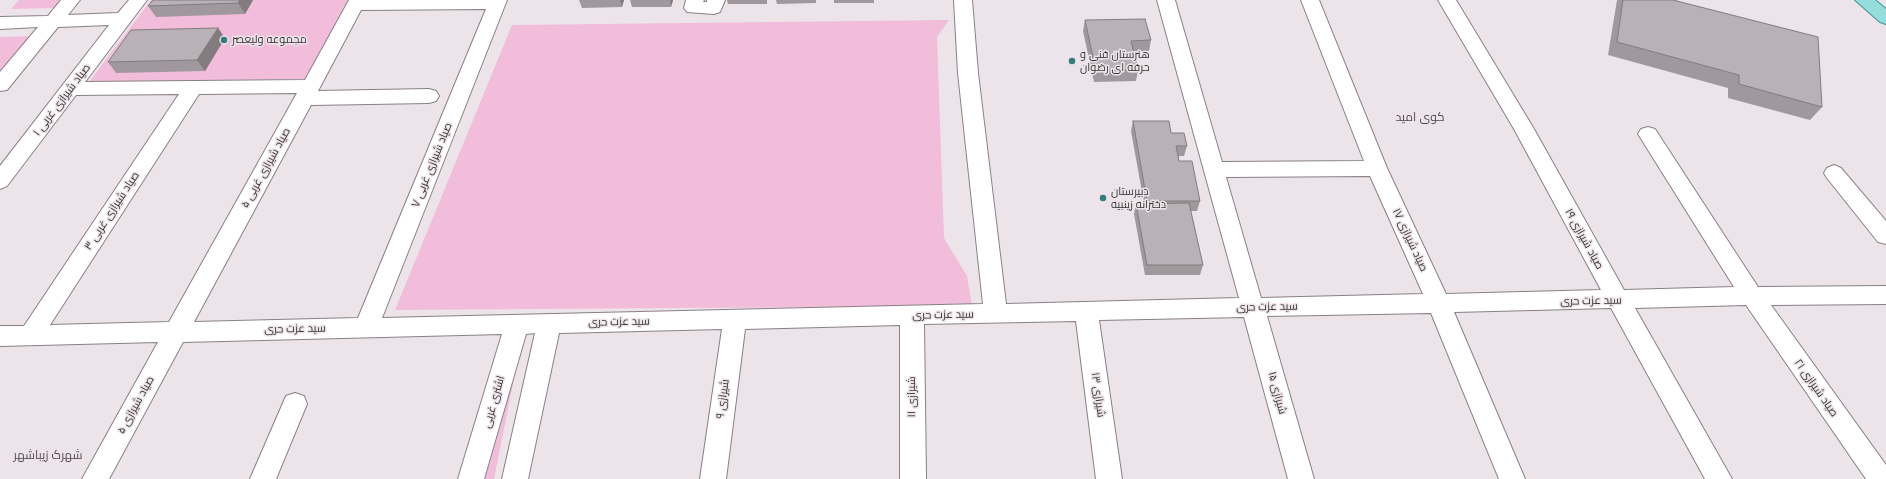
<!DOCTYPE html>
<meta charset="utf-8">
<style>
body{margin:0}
canvas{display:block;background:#ede4e9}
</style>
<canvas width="1886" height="479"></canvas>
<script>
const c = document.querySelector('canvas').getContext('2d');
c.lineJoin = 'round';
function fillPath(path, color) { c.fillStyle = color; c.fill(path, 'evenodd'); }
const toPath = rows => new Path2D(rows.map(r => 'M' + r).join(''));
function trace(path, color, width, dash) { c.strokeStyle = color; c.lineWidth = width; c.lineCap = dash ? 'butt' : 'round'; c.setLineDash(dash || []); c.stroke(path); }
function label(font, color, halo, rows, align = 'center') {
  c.font = font + ' "Fira Sans",Cairo,sans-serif'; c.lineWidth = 3; c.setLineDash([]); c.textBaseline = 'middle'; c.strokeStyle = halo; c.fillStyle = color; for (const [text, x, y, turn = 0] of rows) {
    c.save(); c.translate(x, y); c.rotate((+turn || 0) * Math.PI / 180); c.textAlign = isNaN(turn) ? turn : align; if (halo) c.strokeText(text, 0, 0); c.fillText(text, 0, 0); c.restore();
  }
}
fillPath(toPath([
 [19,0,62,0,55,8,11,9],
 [151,0,348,0,305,79,89,82],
 [949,20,937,37,944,238,967,276,972,306,395,310,512,25],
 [33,36,0,75,0,37],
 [515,374,494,479,485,479]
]), '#f1bdda');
const minor = toPath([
 [61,0,80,0,68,15,118,13,129,0,147,0,85,82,305,80,349,0,507,0,382,318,983,304,958,73,954,0,972,0,978,73,1006,304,1239,298,1157,0,1175,0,1222,162,1364,161,1301,0,1319,0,1387,168,1446,294,1601,290,1514,129,1438,0,1456,0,1534,129,1624,290,1734,287,1638,134,1641,129,1648,127,1655,129,1758,287,1886,286,1886,304,1771,305,1886,465,1886,479,1866,479,1746,305,1635,308,1732,479,1705,479,1611,308,1454,312,1525,479,1499,479,1431,313,1267,316,1314,479,1288,479,1244,317,1099,320,1122,479,1096,479,1076,321,924,324,926,479,900,479,900,325,745,329,726,479,700,479,722,329,559,333,528,479,502,479,535,333,526,334,484,479,458,479,502,334,183,342,109,479,82,479,158,342,0,346,0,326,24,326,179,94,76,95,7,186,0,189,0,166,109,25,58,27,7,90,0,91,0,72,38,27,0,29,0,17,48,16,61,0],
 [486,9,358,318,194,322,311,105,429,103,436,101,439,96,436,91,429,89,318,91,361,10,486,9],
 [297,93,169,322,50,325,199,94,297,93],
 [1370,176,1423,294,1261,298,1226,177,1370,176],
 [686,0,704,0,703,2,707,2,707,0,725,0,720,12,714,14,687,12,684,8,686,0],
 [1834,165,1841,168,1886,221,1886,244,1878,242,1827,178,1824,173,1827,168,1834,165],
 [295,393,304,396,307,404,276,479,250,479,286,396,295,393]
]);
const major = toPath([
 [1855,0,1875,0,1886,9,1886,24,1880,22,1855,0]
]);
trace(minor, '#898085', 2);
trace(major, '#479293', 2);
fillPath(minor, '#fff');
fillPath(major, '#95dcdd');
fillPath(toPath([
 [153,0,253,0,245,14,156,17,148,6],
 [579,0,624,0,622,7,582,8],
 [630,0,673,0,671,7,632,7],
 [727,0,767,0,767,4,728,4],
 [776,0,816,0,816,3,777,4],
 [834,0,874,0,874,3,834,3],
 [1617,0,1673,0,1822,107,1810,120,1728,98,1728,88,1608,55],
 [1085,20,1151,40,1149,51,1134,51,1138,70,1136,81,1094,82,1083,31],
 [218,28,225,38,205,71,116,73,108,62],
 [1133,121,1171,133,1187,146,1184,156,1179,156,1179,161,1200,201,1197,211,1191,211,1203,265,1200,275,1145,275,1134,214,1136,204,1144,203,1131,131]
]), '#a0989d');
fillPath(toPath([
 [240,0,253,0,245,14,238,3],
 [620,0,624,0,622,7],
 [670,0,673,0,671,7],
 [218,28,225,38,205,71,197,60]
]), '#827c7f');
const building = toPath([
 [153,0,240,0,238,3,148,6,153,0],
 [1623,0,1673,0,1818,37,1822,107,1739,84,1739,75,1617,42,1623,0],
 [1145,19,1151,40,1131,41,1138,70,1096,71,1085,20,1145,19],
 [218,28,197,60,108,62,131,30,218,28],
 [1133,121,1169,121,1171,133,1184,133,1187,146,1176,146,1179,161,1192,161,1200,201,1147,201,1133,121],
 [1189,203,1203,265,1147,265,1136,204,1189,203]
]);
fillPath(building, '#bab1b6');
trace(building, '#827c7f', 1);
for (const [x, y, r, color] of [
 [224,40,4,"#337c7c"],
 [1072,61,4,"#337c7c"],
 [1103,198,4,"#337c7c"]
]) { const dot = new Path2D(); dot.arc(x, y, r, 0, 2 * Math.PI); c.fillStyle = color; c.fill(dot); trace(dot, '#ede4e9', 1.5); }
label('11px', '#373335', '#ede4e9', [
 ["مجموعه ولیعصر",232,40],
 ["هنرستان فنی و",1080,55],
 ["حرفه ای رضوان",1080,68],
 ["دبیرستان",1111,192],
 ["دخترانه زینبیه",1111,205]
], 'left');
label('11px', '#373335', '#ede4e9', [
 ["صیاد شیرازی غربی ۱",62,100,-53],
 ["صیاد شیرازی غربی ۷",432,165,-68],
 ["صیاد شیرازی غربی ۵",266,168,-61],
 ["صیاد شیرازی غربی ۳",112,211,-57],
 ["صیاد شیرازی ۱۹",1584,239,61],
 ["صیاد شیرازی ۱۷",1410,240,65],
 ["سید عزت حری",1591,301,-1],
 ["سید عزت حری",1267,307,-1],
 ["سید عزت حری",943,315,-1],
 ["سید عزت حری",619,322,-1],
 ["سید عزت حری",295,329,-1],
 ["صیاد شیرازی ۲۱",1816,388,55],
 ["شیرازی ۱۵",1277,393,75],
 ["شیرازی ۱۳",1098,395,82],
 ["شیرازی ۱۱",912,397,-90],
 ["شیرازی ۹",723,399,-82],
 ["اشتری غربی",494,402,-74],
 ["صیاد شیرازی ۵",136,405,-61]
]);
label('12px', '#51494d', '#ede4e9', [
 ["کوی امید",1420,118],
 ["شهرک زیباشهر",48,456]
]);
</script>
